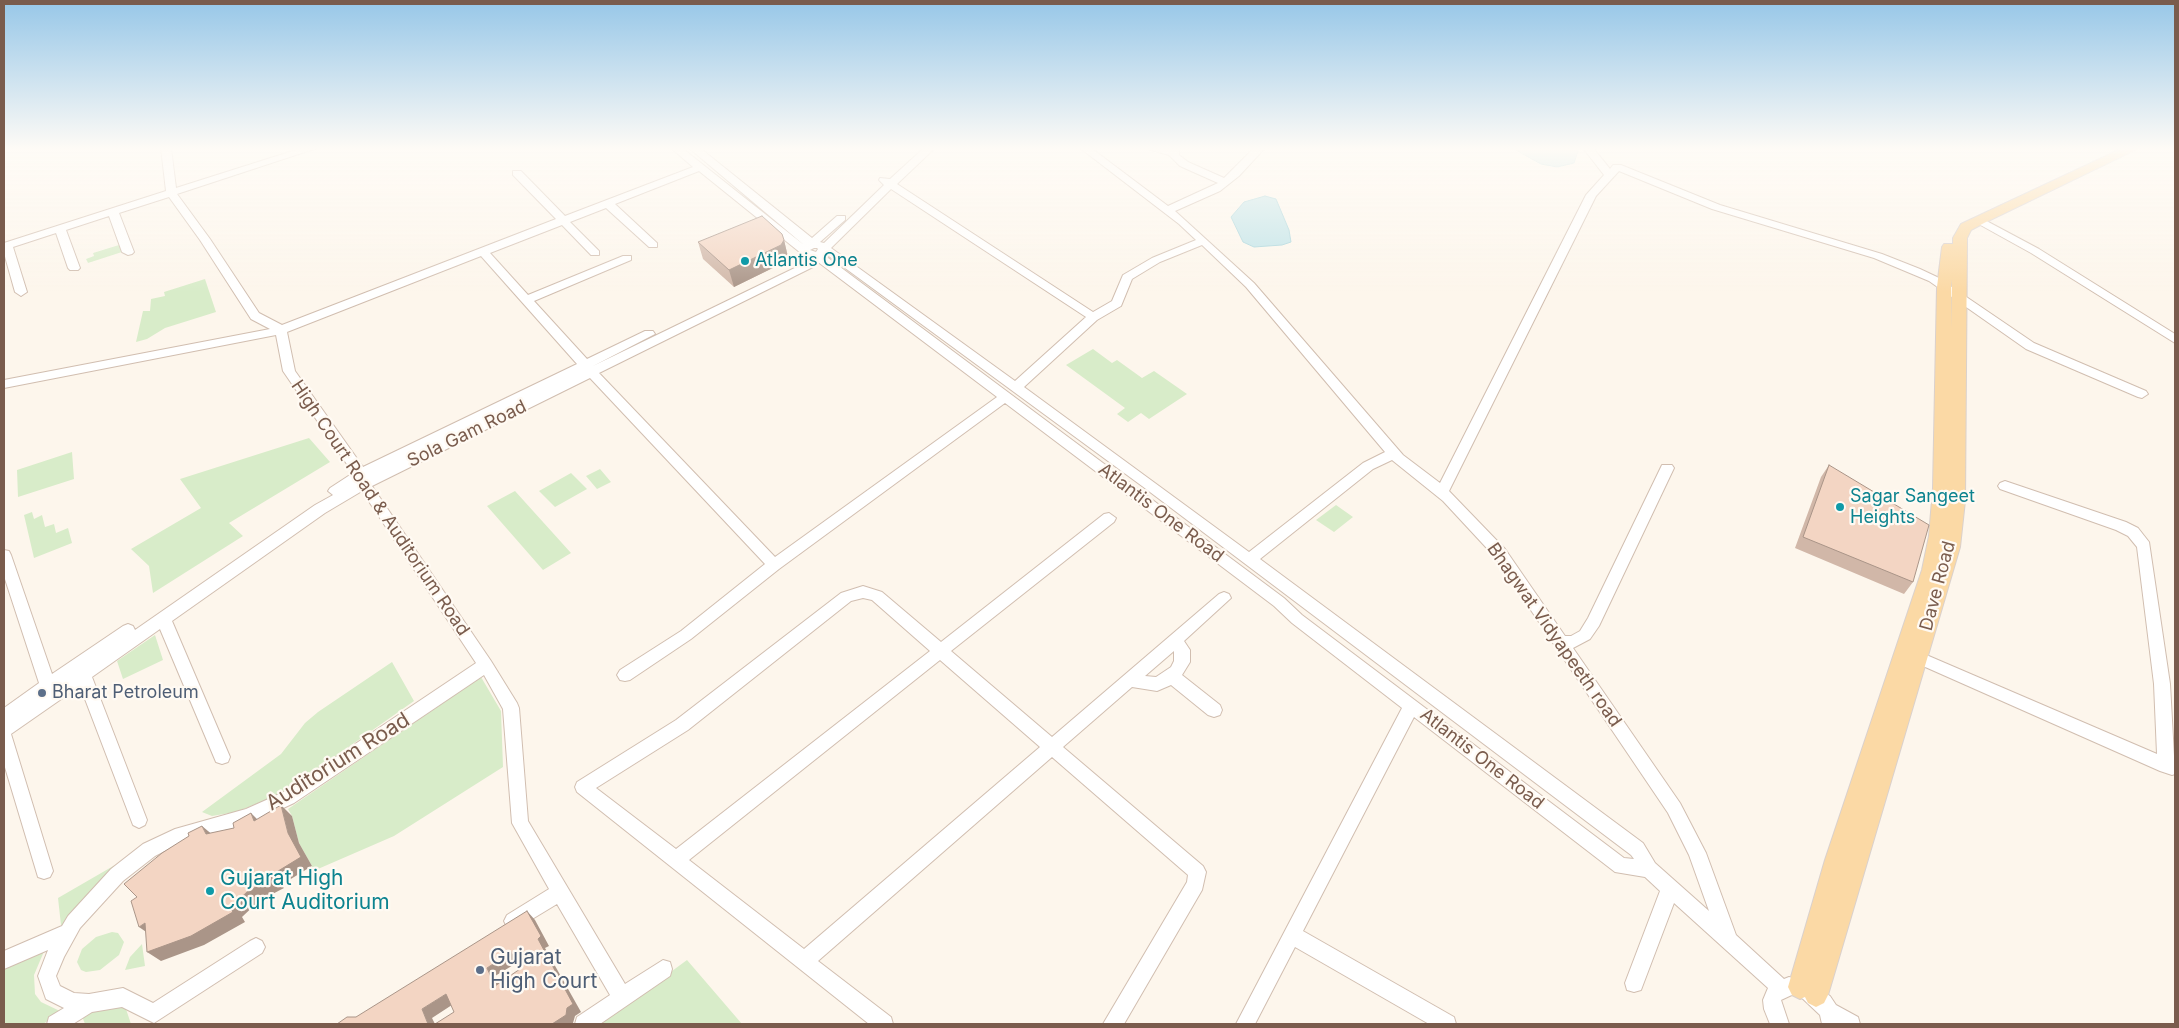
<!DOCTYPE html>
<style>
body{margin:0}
#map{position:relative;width:2179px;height:1028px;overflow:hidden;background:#fdf6ec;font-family:Inter,sans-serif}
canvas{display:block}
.frame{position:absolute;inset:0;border:5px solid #7a5c4d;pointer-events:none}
</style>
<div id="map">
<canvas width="2179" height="1028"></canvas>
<div class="frame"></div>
</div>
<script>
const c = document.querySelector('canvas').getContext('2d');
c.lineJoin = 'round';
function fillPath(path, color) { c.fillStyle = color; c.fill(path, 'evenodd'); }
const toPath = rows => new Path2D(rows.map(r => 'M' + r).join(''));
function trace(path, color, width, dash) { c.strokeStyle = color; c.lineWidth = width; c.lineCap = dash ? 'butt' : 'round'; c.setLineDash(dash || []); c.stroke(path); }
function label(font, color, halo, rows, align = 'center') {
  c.font = font + ' Inter,sans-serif'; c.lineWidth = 4.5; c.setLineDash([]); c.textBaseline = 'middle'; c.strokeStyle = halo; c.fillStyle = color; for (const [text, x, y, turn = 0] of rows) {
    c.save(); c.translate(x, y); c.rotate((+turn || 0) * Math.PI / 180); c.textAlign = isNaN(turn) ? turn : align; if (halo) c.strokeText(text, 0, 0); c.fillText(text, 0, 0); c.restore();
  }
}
fillPath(toPath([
 [119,245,122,252,88,263,86,259,94,256,93,253],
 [205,279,216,312,165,328,147,339,136,342,143,311,150,311,151,299,165,296,164,292],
 [1093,349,1112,363,1117,360,1142,378,1154,371,1187,394,1149,419,1141,413,1128,422,1117,414,1125,408,1066,365],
 [309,438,330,462,229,523,243,536,153,593,149,566,131,549,201,508,180,479],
 [72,452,74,479,18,497,17,470],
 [600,469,611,482,597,489,586,476],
 [571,473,587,489,555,507,539,491],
 [515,491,571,553,543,570,487,506],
 [1336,505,1353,517,1334,532,1316,520],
 [32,512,34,519,42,515,45,527,54,524,56,533,68,528,72,543,34,558,24,515],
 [155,635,163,660,123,679,117,661],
 [392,662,414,701,283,793,236,812,212,816,202,812,281,754,305,723,318,712],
 [481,677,501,711,503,767,394,836,311,872,312,866,299,843,292,816,288,809],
 [115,865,65,925,61,925,58,898],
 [112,932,118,933,124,942,119,955,100,970,86,972,81,970,77,962,82,949,96,937],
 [142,944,145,966,125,970,130,957],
 [45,949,34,975,35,994,41,1002,62,1012,43,1024,4,1024,4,968],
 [687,960,742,1024,600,1024],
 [121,1005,126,1009,131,1024,85,1024,82,1016,91,1010]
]), '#d8ecc9');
const water = toPath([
 [1512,148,1579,148,1574,163,1557,167,1541,164,1512,148],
 [1265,196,1276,199,1289,230,1291,242,1282,245,1254,247,1243,242,1231,217,1244,202,1265,196]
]);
fillPath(water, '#bfe3e8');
trace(water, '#a5d3da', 1);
const minor = toPath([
 [161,148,171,148,176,188,302,148,317,148,177,194,210,239,259,313,282,325,556,219,513,175,513,171,521,171,565,216,693,167,671,148,682,148,804,245,689,148,700,148,812,238,837,216,845,216,845,220,820,242,824,243,884,185,879,180,880,178,890,179,924,148,935,148,897,184,1093,312,1112,301,1123,275,1152,258,1196,240,1179,224,1080,148,1091,148,1168,206,1218,183,1180,166,1169,155,1144,148,1179,148,1179,155,1188,162,1224,178,1254,148,1265,148,1239,176,1220,191,1175,211,1254,283,1403,455,1440,483,1586,195,1604,175,1583,148,1593,148,1610,169,1613,165,1621,165,1720,205,1882,254,1920,269,1937,277,2034,343,2146,391,2148,394,2142,398,2138,397,2026,349,1929,281,1874,258,1712,209,1619,171,1596,196,1449,491,1505,549,1565,636,1571,636,1580,631,1588,618,1662,465,1672,465,1674,468,1599,626,1590,639,1573,648,1680,803,1706,853,1736,935,1784,979,1789,977,1796,979,1798,986,1796,993,1781,1000,1789,1024,1770,1024,1764,1009,1763,1000,1768,988,1674,903,1641,990,1634,992,1627,990,1625,983,1660,891,1645,877,1615,872,1414,717,1303,931,1454,1017,1456,1024,1429,1024,1295,947,1255,1024,1236,1024,1402,708,1292,623,1274,606,1005,403,779,569,691,639,630,680,625,681,620,680,617,675,620,670,681,631,765,564,590,378,372,486,491,661,517,703,519,708,528,821,625,984,663,960,670,962,672,969,670,976,600,1024,575,1024,577,1017,610,995,557,904,519,927,513,930,507,927,504,921,507,915,549,889,512,823,503,709,484,675,294,803,249,824,178,844,155,856,123,881,80,928,64,957,56,976,60,986,74,993,89,994,123,988,153,1003,250,941,256,938,262,941,265,947,262,953,154,1023,122,1007,92,1012,73,1024,47,1024,49,1017,64,1008,46,999,38,976,48,950,4,969,4,951,62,926,68,916,111,869,143,844,175,829,246,809,282,793,476,663,362,491,325,513,172,621,230,757,228,762,222,764,216,762,160,629,92,677,147,820,145,825,139,828,133,825,80,686,11,734,53,871,50,877,44,879,38,877,4,764,4,708,39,683,4,576,4,550,9,551,11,555,52,674,123,626,128,624,133,626,135,630,315,505,333,495,328,491,330,488,353,473,283,371,276,335,4,388,4,380,270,329,251,319,200,240,169,197,119,213,134,252,132,254,128,255,122,252,109,216,66,230,80,268,78,270,70,270,68,268,56,233,13,247,27,292,21,296,15,292,4,253,4,243,166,191,161,148],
 [699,171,802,254,810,257,805,263,593,366,655,334,653,331,645,331,587,359,534,301,631,260,631,256,623,256,528,295,490,253,562,225,591,255,599,255,599,251,570,222,606,208,649,247,657,247,657,243,615,204,699,171],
 [891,189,1086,317,1015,381,831,248,891,189],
 [1202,245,1246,287,1385,452,1363,463,1249,552,1024,387,1097,320,1121,306,1132,279,1160,262,1202,245],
 [814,248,817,248,818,249,816,252,810,250,814,248],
 [826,254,1142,486,1631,855,1634,859,1624,858,1302,615,1284,598,824,255,826,254],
 [481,256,577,364,363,467,295,371,287,332,481,256],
 [818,262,997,397,775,557,599,373,813,267,818,262],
 [1392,460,1443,501,1495,557,1668,813,1689,855,1709,911,1655,863,1643,843,1260,559,1373,469,1392,460],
 [1979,217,2039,249,2175,334,2175,343,2031,253,1975,222,1974,220,1979,217],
 [2005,481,2126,522,2138,528,2149,542,2170,684,2175,774,2172,775,2160,771,1914,662,1911,658,1914,654,1919,652,1924,654,2157,754,2154,684,2137,547,2128,536,2116,530,2000,489,1998,486,2000,483,2005,481],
 [1109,513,1116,518,1114,522,951,651,1052,737,1219,594,1224,592,1229,594,1231,598,1184,641,1190,650,1190,662,1182,675,1220,705,1222,710,1220,715,1214,717,1208,715,1171,685,1157,691,1132,687,1063,747,1203,866,1206,872,1202,890,1124,1024,1103,1024,1187,882,1188,875,1052,757,818,961,891,1017,893,1024,869,1024,577,792,575,787,577,782,676,720,841,593,863,586,882,592,941,642,1104,514,1109,513],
 [863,598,872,600,930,651,676,849,596,788,688,730,851,601,863,598],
 [1174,651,1174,661,1171,667,1156,677,1145,676,1174,651],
 [940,660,1040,747,804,949,689,860,940,660],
 [1809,982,1830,996,1836,1005,1858,1017,1860,1024,1822,1024,1820,1015,1802,998,1800,991,1802,984,1809,982]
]);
const major = toPath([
 [2123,148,2139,148,1984,223,1971,230,1967,238,1965,501,1960,547,1828,995,1824,1003,1816,1007,1808,1003,1805,997,1800,999,1792,995,1788,987,1825,860,1922,570,1929,536,1933,488,1937,287,1942,247,1944,244,1953,244,1953,238,1961,224,2123,148],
 [1952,279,1951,329,1951,287,1952,279]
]);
trace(minor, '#d1beb0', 2);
trace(major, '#dad1cd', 2);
fillPath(minor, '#fff');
fillPath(major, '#fbd9a5');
fillPath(toPath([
 [784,240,788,257,785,262,734,287,703,259,698,242],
 [1829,465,1913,582,1904,594,1795,548,1821,477]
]), '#d1b7a8');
fillPath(toPath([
 [784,240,788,257,785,262,734,287,729,270],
 [281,805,292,816,299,843,312,866,281,885,284,888,259,901,242,917,245,922,204,945,161,961,147,952,230,908,248,891,270,876,288,833],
 [251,813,262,824,254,821],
 [202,826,214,836,206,834],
 [527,911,535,920,549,946,545,948,581,1012,575,1016,573,1023,572,1024,552,1024,538,939],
 [145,923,152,936,139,927],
 [511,952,520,961,495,976,504,994,495,986,487,968],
 [446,994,455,1003,432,1018,435,1024,428,1024,422,1009]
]), '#aa9588');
const building = toPath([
 [762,216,782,234,784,240,781,245,729,270,698,242,762,216],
 [1829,465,1929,525,1913,582,1803,537,1829,465],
 [281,805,288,833,301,857,270,876,272,879,248,891,230,908,233,912,191,936,147,952,145,923,139,927,131,901,137,897,124,884,162,853,189,836,188,833,202,826,206,834,234,828,233,823,251,813,254,821,281,805],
 [527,911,541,936,538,939,573,1004,567,1008,566,1015,552,1024,435,1024,454,1012,446,994,422,1009,428,1024,337,1024,347,1017,356,1017,527,911],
 [511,952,520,969,495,986,487,968,511,952]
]);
fillPath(building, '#f3d5c3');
trace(building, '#aa9588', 1);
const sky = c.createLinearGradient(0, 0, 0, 292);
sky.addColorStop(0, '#97c7e8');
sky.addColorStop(0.51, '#fefbf6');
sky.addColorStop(1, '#fefbf600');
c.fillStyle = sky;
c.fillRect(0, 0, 2179, 292);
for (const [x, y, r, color] of [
 [745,261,5,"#0f9aa8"],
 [1840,507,5,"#0f9aa8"],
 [42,693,5,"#5c6f8a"],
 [210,891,5,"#0f9aa8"],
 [480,970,5,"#5c6f8a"]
]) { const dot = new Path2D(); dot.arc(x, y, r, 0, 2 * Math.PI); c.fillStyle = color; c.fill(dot); trace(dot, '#fffaf3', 2); }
label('18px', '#0d838f', '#fffaf3', [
 ["Atlantis One",755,261],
 ["Sagar Sangeet",1850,497],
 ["Heights",1850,518]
], 'left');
label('18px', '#7a5c4d', '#fffaf3', [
 ["Sola Gam Road",467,434,-26],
 ["High Court Road & Auditorium Road",380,508,56],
 ["Atlantis One Road",1161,513,37],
 ["Dave Road",1938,586,-75],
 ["Bhagwat Vidyapeeth road",1554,635,55],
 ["Atlantis One Road",1482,759,38]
]);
label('18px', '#4e5e75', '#fffaf3', [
 ["Bharat Petroleum",52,693]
], 'left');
label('21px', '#7a5c4d', '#fffaf3', [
 ["Auditorium Road",338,762,-32]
]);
label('21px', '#0d838f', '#fffaf3', [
 ["Gujarat High",220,879],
 ["Court Auditorium",220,903]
], 'left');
label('21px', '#4e5e75', '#fffaf3', [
 ["Gujarat",490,958],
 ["High Court",490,982]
], 'left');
</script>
